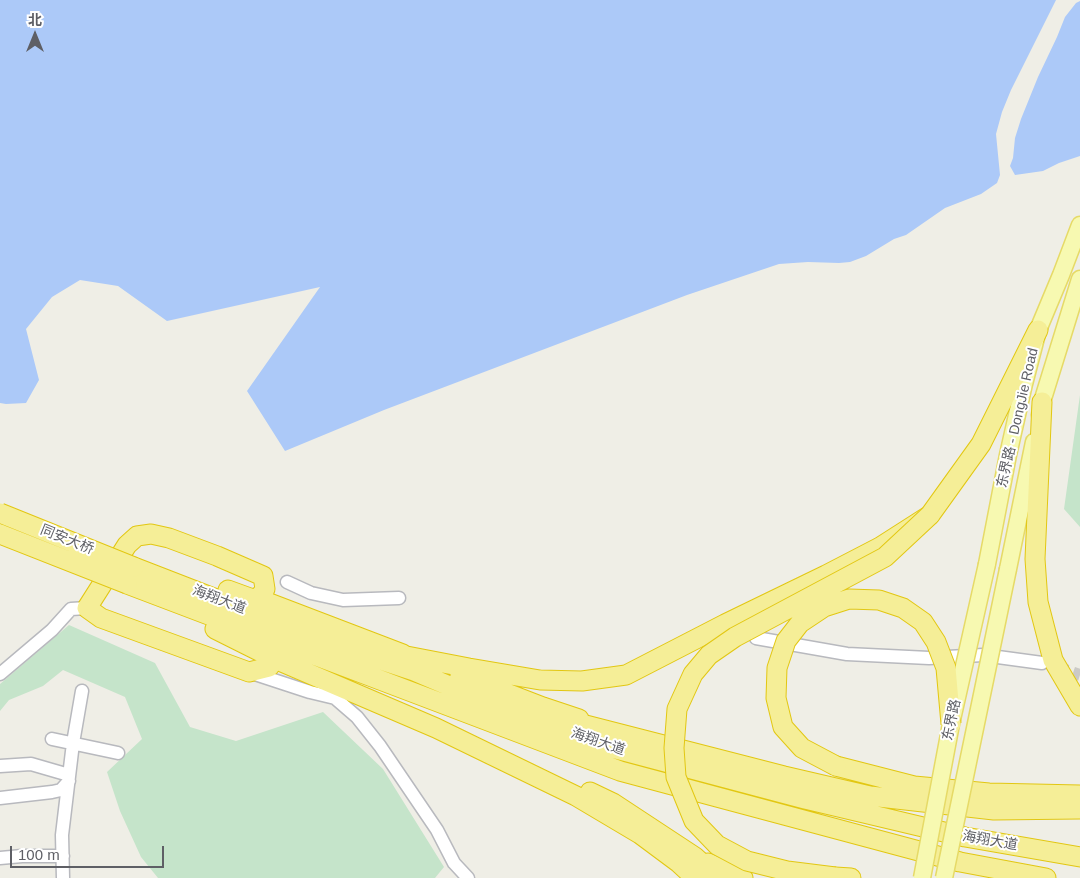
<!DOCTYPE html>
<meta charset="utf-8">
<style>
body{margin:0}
#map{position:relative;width:1080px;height:878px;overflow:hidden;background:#efeee6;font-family:Arial,"Noto Sans SC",sans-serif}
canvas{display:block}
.north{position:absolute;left:10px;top:10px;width:50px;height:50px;-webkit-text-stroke:4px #fff;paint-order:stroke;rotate:0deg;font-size:14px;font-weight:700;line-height:20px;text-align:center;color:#5e5f65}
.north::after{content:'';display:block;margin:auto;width:18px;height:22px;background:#5e5f65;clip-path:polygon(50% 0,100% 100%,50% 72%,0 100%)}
.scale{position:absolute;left:10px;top:846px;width:154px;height:22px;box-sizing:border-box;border:2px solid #5e5f65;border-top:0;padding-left:6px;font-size:15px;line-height:18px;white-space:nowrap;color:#5e5f65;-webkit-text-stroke:4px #fff;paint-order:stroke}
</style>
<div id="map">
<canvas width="1080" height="878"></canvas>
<div class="north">北</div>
<div class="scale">100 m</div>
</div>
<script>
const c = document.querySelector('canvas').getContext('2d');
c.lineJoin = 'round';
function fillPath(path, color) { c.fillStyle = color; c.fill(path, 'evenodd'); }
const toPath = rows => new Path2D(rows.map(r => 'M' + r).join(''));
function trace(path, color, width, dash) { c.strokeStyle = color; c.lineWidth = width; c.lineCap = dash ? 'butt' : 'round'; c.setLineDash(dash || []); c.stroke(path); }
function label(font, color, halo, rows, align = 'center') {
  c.font = font + ' Arial,"Noto Sans SC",sans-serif'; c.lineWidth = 4; c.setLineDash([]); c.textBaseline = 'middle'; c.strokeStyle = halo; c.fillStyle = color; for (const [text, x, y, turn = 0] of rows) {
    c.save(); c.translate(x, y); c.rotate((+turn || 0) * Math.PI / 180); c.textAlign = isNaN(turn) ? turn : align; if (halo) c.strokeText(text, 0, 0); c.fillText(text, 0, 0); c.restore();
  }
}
fillPath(toPath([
 [1080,395,1080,527,1064,509],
 [69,625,155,663,190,727,236,741,323,712,383,769,444,867,435,878,158,878,141,857,120,811,107,772,142,739,125,697,63,670,43,686,9,700,0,711,0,684]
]), '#c5e4ca');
fillPath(toPath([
 [0,0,1056,0,1011,90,1002,112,996,134,1000,175,997,183,981,194,945,208,906,235,894,239,866,256,850,262,839,263,808,262,779,264,687,295,384,410,285,451,247,391,320,287,167,321,118,286,80,280,52,297,26,329,39,380,26,403,6,404,0,403],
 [1080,1,1080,156,1059,163,1043,171,1015,175,1010,166,1013,158,1015,138,1021,119,1038,77,1057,37,1065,17,1076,3]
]), '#acc9f8');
trace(toPath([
 [1056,667,1080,675]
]), '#cbcac6', 12, [12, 6]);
const minor = toPath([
 [287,582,311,593,343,600,399,598],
 [756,638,847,654,929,658,983,655,1042,663],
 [249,672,310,692,335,698,357,717,380,746,437,830,454,863,468,878],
 [0,674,52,630,71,609,87,608],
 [52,739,118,753],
 [0,766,31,764,69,775],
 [0,798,52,792,61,790,69,781],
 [0,858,22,856,63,856],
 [63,878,62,835,73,743,82,691]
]);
const major = toPath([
 [1040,415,1042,402,1080,279],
 [987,564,1008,455,1024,384,1038,330,1061,275,1080,225],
 [1008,569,1034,442]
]);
const highway = toPath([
 [1042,402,1035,559,1038,602,1053,660,1080,706],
 [134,567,330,643,414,671,466,693,605,746,805,799,965,837,1080,857],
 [127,584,620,771,960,862,1046,878],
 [228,590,250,598,259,599,403,654],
 [259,599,265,589,263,576,217,556,169,538,151,534,137,536,127,545,87,608,101,618,249,672,269,667,275,659],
 [215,629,275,659,436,728,576,796,640,834,679,863,695,878],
 [391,653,469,668,540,680,582,681,626,675,725,624,826,575,880,547,930,515,981,444,1038,330],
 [460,675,543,707,579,719],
 [566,720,784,776,870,796,994,810,1080,809],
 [836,766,914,786,989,793,1080,795],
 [590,792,613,803,695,857,718,878],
 [708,863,743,878],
 [835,877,851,878]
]);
trace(minor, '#b8b9be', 15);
trace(major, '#e6da67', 19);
trace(highway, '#e2c712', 21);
trace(minor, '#fff', 12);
trace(major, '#f7f9b1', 16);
trace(highway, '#f5ee97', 19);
const majorBridge = toPath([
 [922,878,951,724,987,564],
 [944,878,1008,569]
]);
const highwayBridge = toPath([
 [0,513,134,567],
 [0,534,127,584],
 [836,766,802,748,783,727,776,698,777,668,786,641,800,623,824,607,849,599,879,600,903,608,923,622,936,642,946,668,951,724],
 [835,877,787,871,747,861,717,845,694,821,676,777,674,748,677,709,693,674,709,655,735,637,885,557,930,515]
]);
trace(majorBridge, '#e6da67', 19, []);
trace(highwayBridge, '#e2c712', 21, []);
trace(majorBridge, '#f7f9b1', 16);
trace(highwayBridge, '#f5ee97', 19);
label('14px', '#5e5f65', '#fff', [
 ["东界路 - DongJie Road",1018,418,-77],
 ["同安大桥",67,540,22],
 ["海翔大道",219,600,21],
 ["东界路",952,720,-78],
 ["海翔大道",598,742,19],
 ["海翔大道",990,841,10]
]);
</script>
